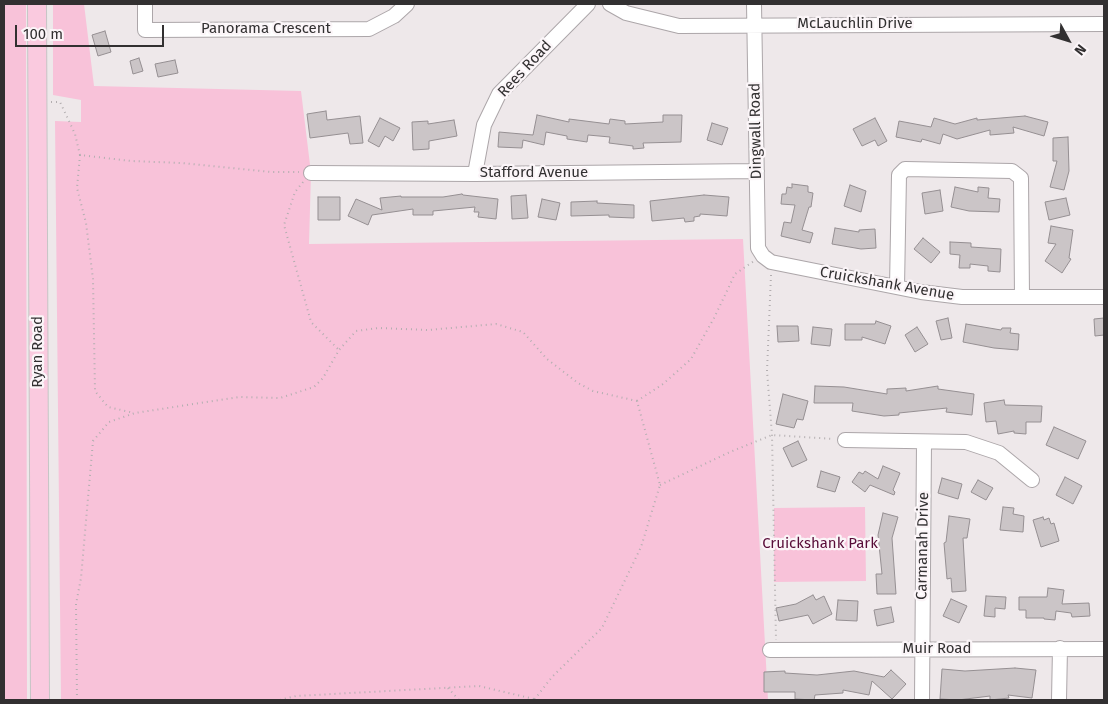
<!DOCTYPE html>
<style>
body{margin:0}
#map{position:relative;width:1108px;height:704px;overflow:hidden;background:#eee8ea;font-family:"Fira Sans",sans-serif}
canvas{display:block}
.frame{position:absolute;inset:0;border:5px solid #323031;pointer-events:none}
.north{position:absolute;left:1043px;top:15px;width:50px;height:50px;-webkit-text-stroke:4px #fbf5f8;paint-order:stroke;rotate:129deg;font-size:14px;font-weight:700;line-height:20px;text-align:center;color:#323031}
.north::after{content:'';display:block;margin:auto;width:18px;height:22px;background:#323031;clip-path:polygon(50% 0,100% 100%,50% 72%,0 100%)}
.scale{position:absolute;left:15px;top:25px;width:149px;height:22px;box-sizing:border-box;border:2px solid #323031;border-top:0;padding-left:6px;font-size:15px;line-height:18px;white-space:nowrap;color:#323031;-webkit-text-stroke:4px #fbf5f8;paint-order:stroke}
</style>
<div id="map">
<canvas width="1108" height="704"></canvas>
<div class="frame"></div>
<div class="north">N</div>
<div class="scale">100 m</div>
</div>
<script>
const c = document.querySelector('canvas').getContext('2d');
c.lineJoin = 'round';
function fillPath(path, color) { c.fillStyle = color; c.fill(path, 'evenodd'); }
const toPath = rows => new Path2D(rows.map(r => 'M' + r).join(''));
function trace(path, color, width, dash) { c.strokeStyle = color; c.lineWidth = width; c.lineCap = dash ? 'butt' : 'round'; c.setLineDash(dash || []); c.stroke(path); }
function label(font, color, halo, rows, align = 'center') {
  c.font = font + ' "Fira Sans",sans-serif'; c.lineWidth = 4.5; c.setLineDash([]); c.textBaseline = 'middle'; c.strokeStyle = halo; c.fillStyle = color; for (const [text, x, y, turn = 0] of rows) {
    c.save(); c.translate(x, y); c.rotate((+turn || 0) * Math.PI / 180); c.textAlign = isNaN(turn) ? turn : align; if (halo) c.strokeText(text, 0, 0); c.fillText(text, 0, 0); c.restore();
  }
}
fillPath(toPath([
 [4,4,26,4,27,700,4,700],
 [53,4,84,4,94,86,301,91,311,173,309,244,743,239,768,700,61,700,55,121,81,122,81,100,53,95],
 [865,507,866,581,774,582,774,508]
]), '#f8c2d9');
const building = toPath([
 [105,31,111,52,98,56,92,35,105,31],
 [139,58,143,71,133,74,130,61,139,58],
 [175,60,178,73,158,77,155,64,175,60],
 [326,111,327,120,360,116,363,143,350,144,348,133,310,138,307,114,326,111],
 [537,115,569,122,569,119,609,124,610,119,625,121,625,124,663,122,663,115,682,115,681,142,643,143,644,148,633,149,633,146,609,143,610,137,588,135,587,142,567,139,567,136,546,132,544,145,523,140,522,148,498,147,499,132,533,135,537,115],
 [1025,116,1048,122,1044,136,1013,127,1014,133,990,135,990,130,957,139,943,134,940,144,922,139,921,142,896,137,899,121,931,127,934,118,955,124,977,118,977,120,1025,116],
 [380,118,400,128,393,141,385,136,379,147,368,141,380,118],
 [875,118,887,141,878,146,875,140,862,146,853,129,875,118],
 [454,120,457,136,429,141,429,149,413,150,412,122,428,121,428,124,454,120],
 [712,123,728,128,722,145,707,140,712,123],
 [1068,137,1069,171,1064,190,1050,187,1057,161,1053,161,1053,138,1068,137],
 [792,184,808,186,808,192,813,193,811,207,809,207,802,230,813,233,810,243,781,236,784,222,791,223,795,205,781,204,782,194,786,194,787,187,792,188,792,184],
 [850,185,866,191,861,212,844,206,850,185],
 [955,187,978,192,978,187,989,188,988,198,1000,199,999,212,969,211,951,207,955,187],
 [940,190,943,211,925,214,922,193,940,190],
 [462,194,463,195,498,199,496,219,478,217,479,212,474,212,475,207,433,211,433,215,413,215,413,209,372,215,368,225,348,216,356,199,382,210,380,198,401,196,401,197,443,197,462,194],
 [526,195,528,218,512,219,511,196,526,195],
 [704,195,729,197,727,216,700,214,700,216,694,217,694,221,685,222,684,218,652,221,650,201,704,195],
 [318,197,340,197,340,220,318,220,318,197],
 [1066,198,1070,215,1049,220,1045,202,1066,198],
 [542,199,560,203,556,220,538,217,542,199],
 [597,201,597,203,634,205,634,218,609,217,609,215,571,216,571,202,597,201],
 [1051,226,1073,230,1069,258,1071,259,1062,273,1045,261,1056,244,1048,243,1051,226],
 [835,228,859,232,859,230,875,229,876,248,861,249,832,244,835,228],
 [923,238,940,252,931,263,914,249,923,238],
 [950,242,971,243,971,247,1001,249,1000,272,988,271,988,266,970,264,970,268,959,268,960,255,950,254,950,242],
 [948,318,952,338,941,340,936,321,948,318],
 [1104,318,1104,335,1095,336,1094,319,1104,318],
 [876,321,891,326,885,344,862,337,862,340,845,340,845,324,875,324,876,321],
 [966,324,1001,330,1002,328,1011,328,1010,333,1019,334,1018,350,994,348,963,342,966,324],
 [777,326,798,326,799,341,778,342,777,326],
 [813,327,832,329,830,346,811,344,813,327],
 [917,327,928,344,915,352,905,335,917,327],
 [815,386,844,387,887,394,887,389,906,388,906,391,938,386,938,389,974,394,972,415,946,412,947,408,899,413,899,415,884,416,852,411,853,403,814,403,815,386],
 [783,394,808,401,803,420,797,419,794,428,776,424,783,394],
 [1004,400,1005,405,1042,406,1041,422,1026,422,1026,434,1014,433,1014,431,998,434,996,421,986,422,984,403,1004,400],
 [1054,427,1086,441,1078,459,1046,445,1054,427],
 [798,441,807,460,792,467,783,448,798,441],
 [883,466,900,473,893,490,895,492,894,495,870,485,865,492,852,482,859,472,863,474,865,471,878,479,883,466],
 [821,471,840,477,835,492,817,487,821,471],
 [1065,477,1082,486,1073,504,1056,495,1065,477],
 [942,478,962,484,958,499,938,493,942,478],
 [978,480,993,488,986,500,971,492,978,480],
 [1003,507,1014,508,1013,514,1024,516,1023,532,1000,530,1003,507],
 [883,513,898,517,892,538,896,594,877,594,876,574,882,574,878,535,883,513],
 [949,516,970,519,967,538,963,538,966,591,952,592,951,578,947,579,944,543,946,542,949,516],
 [1043,517,1044,520,1049,518,1051,524,1054,523,1059,541,1041,547,1033,520,1043,517],
 [1048,588,1064,590,1062,604,1089,603,1090,616,1072,617,1071,613,1056,611,1055,620,1044,619,1044,618,1026,618,1026,610,1019,610,1019,597,1047,597,1048,588],
 [813,595,816,600,824,596,832,614,813,624,808,615,779,621,776,608,796,604,813,595],
 [986,596,1006,597,1005,609,995,608,995,617,984,616,986,596],
 [951,599,967,606,959,623,943,616,951,599],
 [838,600,858,601,857,621,836,620,838,600],
 [891,607,894,622,877,626,874,610,891,607],
 [1015,668,1036,670,1032,698,1008,695,1009,698,990,700,990,696,958,700,940,699,942,669,965,671,1015,668],
 [891,670,906,684,892,699,872,681,869,695,843,690,843,693,815,695,814,700,795,699,795,692,764,692,764,672,785,671,785,673,817,675,854,671,884,677,891,670]
]);
fillPath(building, '#cbc5c7');
trace(building, '#958f92', 1);
const minor = toPath([
 [145,4,145,30,369,29,394,16,407,4],
 [610,4,626,13,679,26,1104,24],
 [754,4,758,248,763,256,771,262,921,292,962,297,1104,297],
 [311,173,475,174,757,171],
 [475,174,484,125,499,94,588,4],
 [897,287,899,175,905,169,1012,171,1021,178,1022,297],
 [845,440,966,442,999,453,1032,480],
 [770,650,1104,649],
 [922,700,924,442],
 [1059,700,1060,648]
]);
const major = toPath([
 [37,4,40,700]
]);
trace(minor, '#aca6a9', 16);
trace(major, '#c6c5c5', 20);
trace(toPath([
 [51,102,60,102,75,134,80,155,131,161,181,163,271,172,299,172],
 [80,155,77,188,86,223,93,279,95,391,108,407,134,413],
 [303,182,295,192,284,225,311,322,339,350],
 [771,275,767,371,772,435,776,640],
 [637,401,663,384,691,359,714,318,735,274,754,261],
 [660,485,730,452,772,435,834,439],
 [448,688,459,700],
 [77,700,76,604,81,578,93,441,109,422,135,413,239,397,280,398,314,387,323,378,339,350,356,331,378,328,428,330,496,324,523,332,547,359,578,383,593,391,637,401,660,485,641,547,602,628,552,677,534,700],
 [280,700,296,696,479,686,534,699]
]), '#b3aeb0', 2, [1, 4]);
trace(minor, '#fff', 14);
trace(major, '#facadf', 18);
label('15px', '#323031', '#fbf5f8', [
 ["McLauchlin Drive",855,24],
 ["Panorama Crescent",266,29],
 ["Rees Road",525,69,-47],
 ["Dingwall Road",756,131,-91],
 ["Stafford Avenue",534,173],
 ["Cruickshank Avenue",887,284,10],
 ["Ryan Road",38,352,-90],
 ["Carmanah Drive",923,546,-89],
 ["Muir Road",937,649]
]);
label('15px', '#580c38', '#fbf5f8', [
 ["Cruickshank Park",820,544]
]);
</script>
